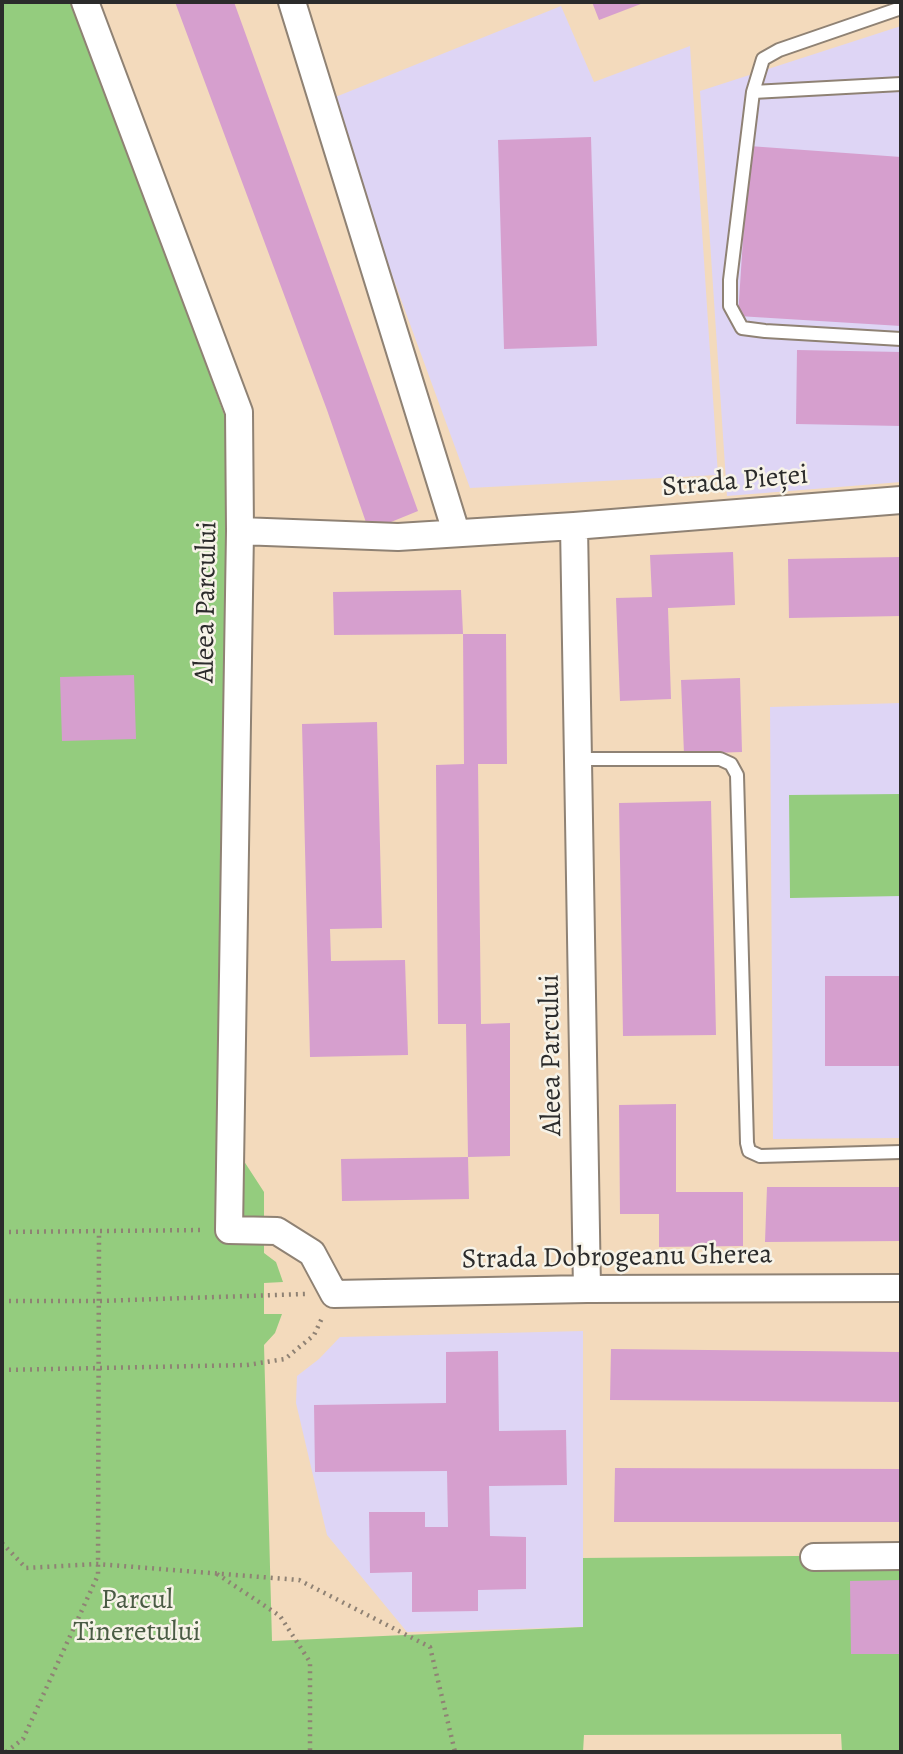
<!DOCTYPE html>
<meta charset="utf-8">
<style>
body{margin:0}
#map{position:relative;width:903px;height:1754px;overflow:hidden;background:#f3dabc;font-family:Alegreya,serif}
canvas{display:block}
.frame{position:absolute;inset:0;border:4px solid #2b2b2b;pointer-events:none}
</style>
<div id="map">
<canvas width="903" height="1754"></canvas>
<div class="frame"></div>
</div>
<script>
const c = document.querySelector('canvas').getContext('2d');
c.lineJoin = 'round';
function fillPath(path, color) { c.fillStyle = color; c.fill(path, 'evenodd'); }
const toPath = rows => new Path2D(rows.map(r => 'M' + r).join(''));
function trace(path, color, width, dash) { c.strokeStyle = color; c.lineWidth = width; c.lineCap = dash ? 'butt' : 'round'; c.setLineDash(dash || []); c.stroke(path); }
function label(font, color, halo, rows, align = 'center') {
  c.font = font + ' Alegreya,serif'; c.lineWidth = 5; c.setLineDash([]); c.textBaseline = 'middle'; c.strokeStyle = halo; c.fillStyle = color; for (const [text, x, y, turn = 0] of rows) {
    c.save(); c.translate(x, y); c.rotate((+turn || 0) * Math.PI / 180); c.textAlign = isNaN(turn) ? turn : align; if (halo) c.strokeText(text, 0, 0); c.fillText(text, 0, 0); c.restore();
  }
}
fillPath(toPath([
 [561,6,594,82,690,46,718,475,470,488,328,100],
 [901,26,901,482,727,496,700,91],
 [901,703,901,1138,773,1139,770,707],
 [583,1331,583,1627,407,1632,327,1535,296,1403,297,1376,319,1359,340,1337]
]), '#ded5f5');
fillPath(toPath([
 [2,2,75,2,226,420,238,1152,264,1192,264,1253,276,1262,283,1282,264,1283,264,1314,282,1314,275,1333,264,1345,272,1641,583,1627,583,1558,901,1555,901,1752,842,1752,841,1734,584,1735,583,1752,2,1752],
 [901,794,901,896,790,898,789,795]
]), '#94cc7e');
fillPath(toPath([
 [175,2,234,2,418,511,369,531,327,410],
 [592,2,646,2,599,20],
 [591,137,597,346,504,349,498,140],
 [749,146,901,157,901,326,738,316],
 [797,350,901,352,901,426,796,424],
 [733,552,735,605,668,608,671,699,620,701,616,598,652,597,650,555],
 [901,557,901,616,789,618,788,559],
 [461,590,463,634,506,634,507,764,478,764,481,1024,510,1023,510,1156,468,1157,466,1024,438,1024,436,765,464,764,463,634,334,635,333,592],
 [134,675,136,739,62,741,60,677],
 [740,678,742,752,684,754,681,680],
 [377,722,382,928,330,929,331,961,405,960,408,1055,310,1057,302,724],
 [711,801,716,1035,623,1036,619,803],
 [825,976,901,976,901,1066,825,1066],
 [676,1104,676,1192,743,1192,743,1246,659,1247,659,1214,620,1214,619,1105],
 [468,1157,469,1199,342,1201,341,1159],
 [767,1187,901,1187,901,1241,765,1242],
 [611,1349,901,1352,901,1402,610,1400],
 [498,1351,499,1431,566,1430,567,1485,489,1486,490,1536,526,1537,526,1589,478,1590,478,1611,412,1612,412,1572,370,1573,369,1512,425,1512,425,1527,448,1527,447,1471,315,1472,314,1405,446,1403,446,1352],
 [615,1468,901,1469,901,1522,614,1522],
 [901,1580,901,1654,851,1654,850,1581]
]), '#d69fce');
const service = toPath([
 [901,8,779,50,763,59,753,92,730,280,730,306,742,328,765,331,901,339],
 [753,92,901,84],
 [578,759,720,759,731,764,737,775,747,1143,749,1151,760,1156,901,1152]
]);
const minor = toPath([
 [85,2,239,412,240,531,229,1230,277,1231,312,1253,334,1294,587,1289,901,1288],
 [292,2,456,532],
 [574,526,587,1289],
 [240,531,398,537,574,526,901,500],
 [814,1557,901,1556]
]);
trace(service, '#8f8274', 16);
trace(minor, '#8f8274', 30);
trace(toPath([
 [2,1232,204,1230],
 [2,1301,99,1301,305,1294],
 [2,1370,247,1365,285,1359,314,1335,323,1316],
 [2,1543,26,1568,97,1564,299,1580,430,1647,455,1752],
 [217,1574,280,1616,310,1662,310,1752],
 [6,1752,23,1739,98,1575,99,1231]
]), '#8f8274', 4.5, [2, 5]);
trace(service, '#fff', 12);
trace(minor, '#fff', 26);
label('28px', '#2b2b2b', '#f7f3e8', [
 ["Strada Pieței",735,482,-5],
 ["Aleea Parcului",207,602,-89],
 ["Aleea Parcului",552,1055,-91],
 ["Strada Dobrogeanu Gherea",617,1258,-1]
]);
label('28px', '#4a5b44', '#f7f3e8', [
 ["Parcul",137,1601],
 ["Tineretului",137,1633]
]);
</script>
